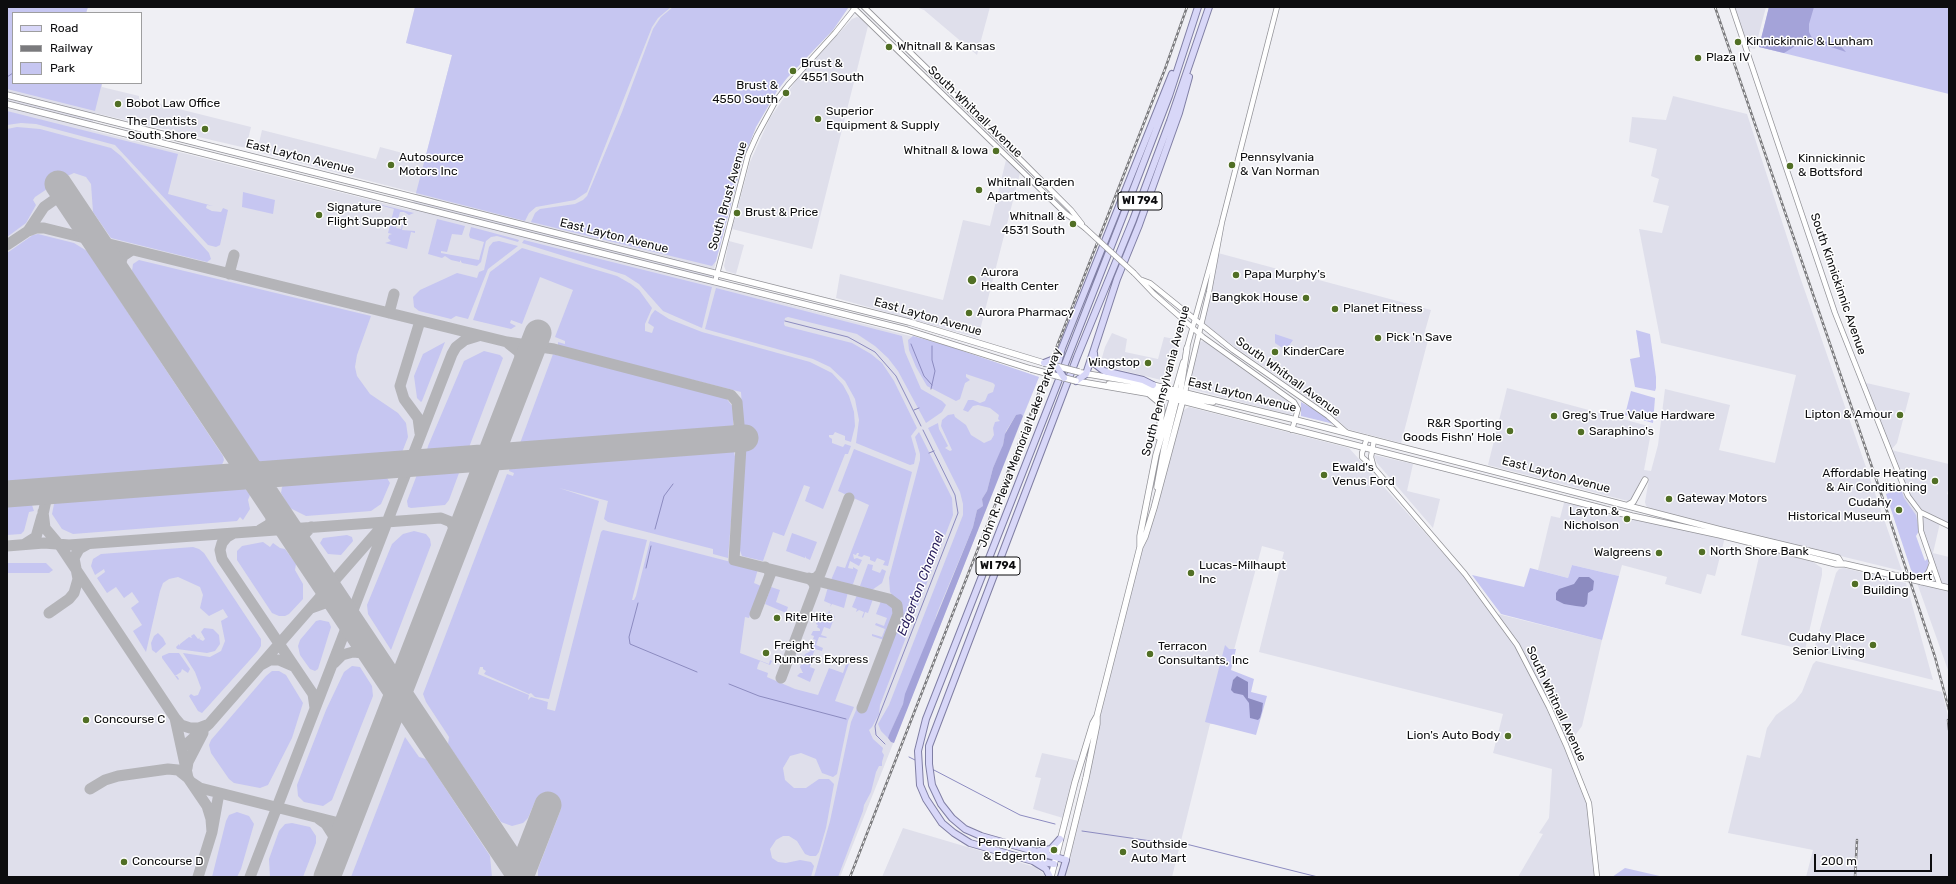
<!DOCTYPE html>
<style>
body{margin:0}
#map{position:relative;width:1956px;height:884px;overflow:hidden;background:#efeff4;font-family:Rubik,sans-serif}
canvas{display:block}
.frame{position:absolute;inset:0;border:8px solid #0d0d0f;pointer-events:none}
.legend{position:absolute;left:12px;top:12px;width:130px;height:72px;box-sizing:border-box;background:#fff;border:1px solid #9e9e9f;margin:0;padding:5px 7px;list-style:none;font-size:12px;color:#0d0d0f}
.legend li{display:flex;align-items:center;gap:8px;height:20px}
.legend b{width:20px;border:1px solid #9e9e9f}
.scale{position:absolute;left:1814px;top:854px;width:118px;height:18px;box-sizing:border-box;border:2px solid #0d0d0f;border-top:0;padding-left:5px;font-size:12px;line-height:14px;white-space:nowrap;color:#0d0d0f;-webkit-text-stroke:3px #fff;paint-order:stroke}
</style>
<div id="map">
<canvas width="1956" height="884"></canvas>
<div class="frame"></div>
<ul class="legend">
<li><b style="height:5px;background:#d8d7f8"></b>Road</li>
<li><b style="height:5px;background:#7a7a7d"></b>Railway</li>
<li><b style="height:11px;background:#c6c6f1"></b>Park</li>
</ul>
<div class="scale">200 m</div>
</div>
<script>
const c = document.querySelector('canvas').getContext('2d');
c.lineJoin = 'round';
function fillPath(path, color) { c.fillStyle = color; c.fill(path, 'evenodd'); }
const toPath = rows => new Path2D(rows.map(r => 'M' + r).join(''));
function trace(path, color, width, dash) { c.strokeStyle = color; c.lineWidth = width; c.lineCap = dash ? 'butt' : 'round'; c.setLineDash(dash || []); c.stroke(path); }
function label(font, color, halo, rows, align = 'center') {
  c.font = font + ' Rubik,sans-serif'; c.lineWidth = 3; c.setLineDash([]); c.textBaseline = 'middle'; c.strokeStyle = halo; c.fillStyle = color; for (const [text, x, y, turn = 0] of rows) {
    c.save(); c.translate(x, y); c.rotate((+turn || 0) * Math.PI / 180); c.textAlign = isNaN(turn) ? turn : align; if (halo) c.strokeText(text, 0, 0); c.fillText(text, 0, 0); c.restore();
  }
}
fillPath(toPath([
 [7,7,88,7,86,13,13,13,13,83,102,83,102,87,139,96,139,99,251,127,246,148,95,113,91,130,411,210,416,193,257,152,262,130,376,159,380,147,425,159,452,55,406,43,415,7,849,7,833,30,787,78,777,91,756,127,742,163,710,284,937,343,1039,377,840,877,7,877],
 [916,7,990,7,977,55,924,10],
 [1732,7,1766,7,1755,49,1746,47],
 [857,17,860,18,868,26,812,249,732,229,750,162,770,118,797,79,852,19],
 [1673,96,1747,114,1799,274,1902,571,1693,520,1649,508,1646,506,1645,502,1649,479,1642,477,1632,499,1628,501,1488,465,1507,388,1652,427,1644,470,1651,471,1658,445,1665,389,1730,405,1719,450,1775,463,1796,375,1661,343,1639,229,1662,233,1669,206,1653,202,1659,179,1651,176,1657,149,1629,142,1632,117,1666,120],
 [1006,160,1020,173,978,338,836,298,840,274,943,300,963,220,990,226],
 [729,241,744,245,736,274,726,271,724,266],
 [1218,253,1431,310,1423,338,1428,340,1401,443,1347,429,1330,413,1205,326,1204,320,1214,278],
 [1112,333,1127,339,1125,352,1158,359,1164,337,1175,339,1177,348,1169,382,1113,368,1114,364,1101,361,1105,347],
 [1204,341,1289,402,1293,406,1293,413,1290,415,1191,389,1189,383,1199,342],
 [1862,382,1910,393,1897,443,1891,450,1949,464,1949,487,1947,494,1949,495,1949,526,1940,523,1933,553,1949,557,1949,673,1916,580,1939,586,1921,531,1901,539,1886,494,1904,487],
 [1189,407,1349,448,1451,562,1456,564,1494,613,1602,640,1582,726,1573,738,1566,745,1589,803,1595,877,1518,877,1543,834,1539,833,1549,818,1552,769,1493,753,1503,714,1259,652,1284,552,1262,546,1214,724,1210,724,1172,877,1061,877,1140,547,1154,517,1182,411],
 [1374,455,1413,464,1407,491,1440,499,1433,528,1377,463],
 [1565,499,1725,537,1715,576,1707,574,1701,594,1665,584,1667,577,1622,565,1619,576,1572,565,1568,578,1538,570,1551,516,1560,518],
 [1761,548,1813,562,1822,568,1822,575,1805,650,1741,635],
 [1844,568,1906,583,1933,680,1817,651,1815,646,1836,573,1839,569],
 [1816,661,1942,692,1949,720,1949,877,1806,877,1813,850,1728,833,1747,755,1760,758,1767,728,1776,715,1795,701,1802,692,1813,664],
 [1042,753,1079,761,1063,818,1033,809,1041,778,1035,777],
 [903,828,1035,867,1044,874,1044,877,882,877]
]), '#dfdfeb');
fillPath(toPath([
 [7,7,88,7,86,13,13,13,13,83,102,83,95,111,7,89],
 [415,7,671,7,658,18,652,27,587,192,575,200,536,207,529,213,525,221,416,193,452,55,406,43],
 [673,7,848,8,833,30,787,78,777,91,756,127,742,163,716,261,712,266,531,222,535,213,540,209,575,204,583,200,587,196,622,112,653,29,661,17],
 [1769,7,1949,7,1949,94,1759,47],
 [7,111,178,154,168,194,213,206,207,205,206,208,212,211,221,212,223,208,228,210,220,245,216,247,208,245,115,145,36,124,21,123,7,125],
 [17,127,40,129,111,148,121,156,209,253,211,259,207,262,111,238,93,212,91,184,86,177,74,173,65,177,35,197,33,200,36,205,26,223,7,237,7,129],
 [243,192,275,200,273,214,242,207],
 [358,199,414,213,409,215,404,212,400,212,396,228,401,229,403,220,404,220,402,230,415,231,415,233,411,232,407,249,385,243,391,241,388,238,389,235,392,234,388,233,394,209],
 [437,219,465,226,462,235,452,234,447,252,441,251,441,253,479,260,484,242,470,238,469,235,471,227,516,239,519,240,518,242,497,236,491,237,486,241,481,262,477,266,462,263,460,260,460,262,451,260,445,256,442,258,428,254],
 [38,234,74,243,87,251,223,456,224,460,221,467,217,469,7,485,7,253,33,235],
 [524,240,712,287,702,328,663,311,639,284,625,275,522,243],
 [499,241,518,246,488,269,468,319,456,316,451,319,419,311,414,307,413,297,420,290,457,273,477,278,479,272,484,270,489,247,493,242],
 [522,248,617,276,631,284,639,290,652,308,645,324,645,331,652,333,654,327,648,323,651,315,655,310,669,319,702,332,810,362,832,373,843,385,849,396,854,412,855,426,851,442,845,440,845,436,835,432,833,435,829,435,829,437,832,439,832,443,843,447,845,444,851,446,848,454,845,454,823,509,805,501,810,487,804,485,784,536,773,532,763,561,742,556,739,548,745,450,741,392,558,346,558,342,565,344,565,341,555,337,573,290,540,277,522,324,511,320,510,323,516,326,511,329,473,320,490,272],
 [139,260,371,316,357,355,355,367,357,376,370,394,398,413,406,423,408,437,401,455,262,466,132,271,133,264],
 [716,288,902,336,905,352,921,389,942,401,946,405,942,412,926,423,898,371,888,358,875,346,857,334,796,319,788,317,785,318,784,324,785,326,852,343,871,354,882,363,894,381,917,428,911,436,916,454,914,464,910,465,856,443,859,420,855,399,845,381,830,367,813,359,705,329],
 [1636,330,1650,334,1656,377,1656,388,1655,391,1635,387,1630,359,1640,357],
 [1275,334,1293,340,1288,347,1286,346,1284,349,1275,343],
 [913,336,945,345,1039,377,1023,416,1016,415,1006,431,1002,449,993,468,987,491,982,499,983,506,977,510,973,527,937,613,931,633,925,645,924,651,910,684,903,704,888,738,881,731,878,724,889,705,963,515,963,504,960,492,928,428,938,423,939,429,948,446,945,448,950,451,952,450,941,426,942,420,948,415,954,414,955,417,966,425,971,435,984,443,991,440,994,435,993,428,995,422,1000,421,998,419,999,415,990,408,978,405,973,406,968,412,963,410,968,400,973,400,980,403,985,401,988,394,993,392,995,385,993,383,966,374,966,377,970,380,965,383,960,399,956,401,927,386,916,367,909,350,908,340],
 [445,342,422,401,421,402,417,398,414,376,423,354],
 [484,351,500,355,503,358,468,450,430,452,427,450,428,446,464,361],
 [553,354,726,398,733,407,733,426,727,430,519,446],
 [1631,391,1655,398,1653,423,1625,415],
 [1301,402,1319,412,1334,424,1301,416],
 [919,432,952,498,953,515,880,705,879,714,872,727,869,730,873,739,883,748,882,752,884,755,882,762,882,766,879,766,876,772,871,792,864,805,863,811,838,877,814,877,830,821,851,722,857,708,865,710,901,613,899,604,890,592,889,578,920,460,920,454,915,437],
 [727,449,734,452,736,461,728,558,713,554,713,549,608,522,604,519,608,501,559,488,599,501,549,699,535,697,531,693,529,694,484,674,486,671,483,669,483,667,480,667,478,674,529,695,528,700,531,697,548,702,547,709,555,711,601,532,603,530,647,540,632,600,634,600,636,596,650,541,758,569,754,583,761,586,749,618,745,617,740,653,769,664,770,660,772,661,770,665,760,661,758,665,757,669,768,673,767,677,795,689,818,695,829,668,843,673,846,664,838,661,840,654,840,659,845,661,848,659,846,663,849,664,835,701,854,707,848,721,837,774,833,777,822,773,816,759,801,753,790,756,783,768,785,780,794,788,806,788,819,779,829,779,834,784,826,828,819,852,816,856,810,856,805,854,797,841,789,836,783,836,776,840,770,849,772,858,778,862,786,863,800,860,811,862,814,866,811,877,538,877,538,869,561,809,536,799,528,818,523,823,512,826,501,822,448,744,449,737,426,702,423,694,507,474,513,476,514,473,509,471,510,466],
 [854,449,912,472,888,566,883,565,885,561,877,558,875,562,870,560,870,557,864,555,862,557,858,556,859,553,857,553,856,555,853,554,854,559,857,558,862,560,859,566,850,561,848,568,853,569,853,567,858,570,853,584,851,585,831,580,837,566,845,568,869,505,838,491],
 [454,469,459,473,449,500,445,505,411,508,408,507,407,501,418,472],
 [379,475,387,478,390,483,381,504,371,511,306,516,290,508,281,493,282,487,287,482],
 [238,486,244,487,250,495,248,500,250,509,243,520,240,517,237,521,73,534,62,529,52,514,54,504,59,500],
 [1901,489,1904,498,1916,515,1919,531,1916,536,1925,561,1927,559,1929,560,1927,571,1922,575,1912,573,1886,494],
 [26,502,32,505,34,511,29,512,24,531,21,534,7,535,7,503],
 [414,531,426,534,430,539,431,545,391,650,368,614,367,605,392,544,403,534],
 [792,533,817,542,810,560,806,558,806,556,805,558,786,551],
 [347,535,352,537,353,541,341,555,328,554,320,543,323,538],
 [263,542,270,547,273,543,280,548,285,549,296,564,295,570,303,584,303,599,289,614,285,616,279,616,272,613,237,560,237,551,242,546],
 [193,547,199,549,204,553,261,639,261,646,258,651,202,713,198,711,189,696,191,694,194,696,198,695,201,688,195,672,183,653,210,657,221,651,225,641,221,621,228,617,223,609,209,616,200,608,203,595,200,587,178,577,169,579,163,583,160,591,146,652,133,631,142,625,131,608,139,602,132,592,124,598,116,587,107,593,97,578,105,572,104,569,95,575,91,566,93,559,101,554],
 [7,563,46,563,53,570,49,573,7,573],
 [868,564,873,565,872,570,880,573,882,569,886,571,882,583,872,590,860,586],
 [1572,565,1619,576,1602,640,1501,614,1472,575,1524,587,1530,568,1568,578],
 [771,587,780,590,776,602,788,607,786,613,765,604],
 [828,587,848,592,844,608,832,604,830,607,831,604,824,601],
 [857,595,873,599,868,613,865,612,863,618,862,617,864,612,859,610,856,612,857,609,852,607],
 [881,601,892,606,894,611,884,640,872,636,872,634,882,637,885,629,875,625,876,623,884,626,887,618,876,614],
 [820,611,828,614,829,610,831,615,835,616,830,629,824,627,821,635,827,637,826,638,819,637,816,645,823,648,822,651,815,649,812,657,819,659,817,662,812,661,810,667,815,669,810,682,797,676,800,673,803,673,800,667,801,664,807,663,805,660,806,657,804,657,805,654,811,651,807,647,809,643,811,644,812,641,815,642,816,640,813,639,814,636,811,635,813,631,820,631,820,629,817,627,818,625,816,624],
 [320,620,329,622,331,627,318,669,315,671,310,669,300,655,298,646,300,640,316,621],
 [204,628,213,629,219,635,220,644,215,651,207,653,177,649,176,647,179,644,180,646,180,644,189,637,192,638,191,636,194,634,198,639,201,637,199,639,203,641,205,639,201,632],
 [158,633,163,638,166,644,156,653,152,650,151,643,154,636],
 [1225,645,1229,649,1236,649,1231,670,1254,679,1251,692,1267,696,1256,735,1205,722],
 [169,653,179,653,190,669,188,673,182,669,181,672,175,676,177,676,179,679,178,680,162,658,162,656],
 [352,666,360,667,372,686,373,696,332,800,323,806,304,802,298,796,297,785,326,710,344,672],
 [279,671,286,675,303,703,292,738,268,785,260,788,234,783,229,779,211,753,209,745,211,740,266,676,272,671],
 [405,737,419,757,426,759,490,856,492,877,351,877],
 [237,812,249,816,254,824,241,869,237,877,212,877,226,821,229,815],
 [292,823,310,827,316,836,316,843,303,877,270,877,269,859,279,831,285,824],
 [1625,868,1664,877,1612,877]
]), '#c6c6f1');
fillPath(toPath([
 [1769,7,1814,7,1809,24,1809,32,1812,38,1828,42,1836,41,1846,52,1828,46,1812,44,1797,45,1784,53,1759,47],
 [1021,414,1023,416,894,743,891,742,888,738,889,735,903,704,905,694,973,527,977,510,983,506,982,499,987,491,993,468,1003,445,1005,434,1016,415]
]), '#a4a3d9');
fillPath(toPath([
 [1579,577,1589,577,1594,581,1593,590,1588,593,1587,604,1584,607,1576,606,1564,604,1556,600,1556,593,1559,589,1574,584],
 [1237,676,1248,682,1248,698,1263,703,1262,711,1260,718,1258,720,1250,718,1249,703,1243,695,1234,693,1231,690,1233,680]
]), '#8c8bc0');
trace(toPath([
 [7,77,13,73],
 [785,321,848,337,875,352,896,376,921,426],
 [911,344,924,376,932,385],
 [931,389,935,371,932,360,932,346],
 [914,410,919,408],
 [929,453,934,451],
 [655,529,664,496,673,484],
 [646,568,651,546],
 [638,603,629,637,630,644,697,672],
 [729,684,759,696,846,719],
 [885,744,876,735,875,726,958,513,955,495,923,430],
 [909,757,915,760],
 [932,769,1020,815,1055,824],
 [1082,831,1172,844],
 [1186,844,1318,877]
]), '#8c8bc0', 1);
trace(toPath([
 [28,231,36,228,44,228,507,342,554,349,731,395,737,402,741,447,734,560,889,599,897,605,898,614,862,708],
 [91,240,100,248,119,277],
 [7,245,28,231,44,207,64,193],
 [132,250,123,256,118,270,132,295],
 [229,274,234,255],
 [389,313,394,294],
 [420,321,400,386,404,399,418,418,420,433],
 [509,344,519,352,523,367,510,405],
 [728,439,737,433,739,425],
 [257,481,270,504,273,513,270,524,260,530],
 [273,505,286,523,297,528],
 [43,512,45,528,61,547,175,718,188,778],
 [42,519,48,491],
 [311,527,304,535,302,547,324,582],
 [234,533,227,537,222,543,220,550,222,559,313,694,315,708],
 [25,544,36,537,42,516],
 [7,546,44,543,69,545,441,518,451,522,457,534,442,579],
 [811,579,816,578,820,574,849,498],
 [311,608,325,603,333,604,340,608,380,666],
 [49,613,69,599,74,593,78,579,74,558,79,549,88,544],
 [755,614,770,575,769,570,765,567],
 [334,663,342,655,353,652,364,653,373,658],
 [261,665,270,660,279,660,293,666],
 [781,678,815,588,814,583,809,578],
 [175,718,181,725,190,728,199,728,207,725],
 [182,748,209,724,384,524],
 [187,768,188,762,203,733],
 [191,782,200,788,347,825],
 [90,789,105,780,118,776,168,769,178,770,188,778,207,806,211,819,212,832],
 [319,819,326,824,333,835,336,845,335,855],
 [198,877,212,832,219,793],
 [250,877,452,354,456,347,465,340,478,336]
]), '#b4b4b8', 11);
trace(toPath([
 [58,184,521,877],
 [7,494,745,438],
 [327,877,538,333],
 [520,877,548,805]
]), '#b4b4b8', 27);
const tertiary = toPath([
 [853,7,1065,213,1085,228],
 [864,7,1022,161,1071,210,1082,224],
 [1732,7,1835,313,1902,482,1908,496,1920,512,1949,526],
 [1134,273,1154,294,1203,337,1294,402,1298,409,1292,430],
 [1142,280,1150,283,1233,350,1328,416,1347,433],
 [715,282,748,155,757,135,775,102,788,85,835,33,855,8],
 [1186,351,1221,226],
 [1175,390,1183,362],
 [1185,392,1209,292,1222,222,1277,7],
 [1367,438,1362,453,1362,457,1374,468,1465,574,1517,645,1549,707,1566,745,1589,803,1597,877],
 [1374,468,1371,457,1374,440],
 [1920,512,1921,531,1940,586],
 [1921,582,1929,571,1932,563]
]);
const secondary = toPath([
 [7,95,909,322,1044,363],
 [7,104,907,330,1031,369],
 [1082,373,1153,385,1296,420,1721,530,1838,558,1841,563],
 [1076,381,1163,396,1632,516,1720,535,1836,564,1845,564,1949,588],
 [1109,384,1176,393],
 [1149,394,1161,404,1162,410,1158,437],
 [1180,394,1187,348],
 [1180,397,1213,402],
 [1157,487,1164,449,1177,397],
 [1628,505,1633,502,1645,480],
 [1140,547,1145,537,1154,508,1185,392],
 [1066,860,1086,778,1097,724,1097,716,1140,547,1140,536,1156,455,1175,390],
 [1051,877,1075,782,1093,723,1097,716]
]);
const primary = toPath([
 [1094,353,1095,364,1104,371,1143,380,1153,385],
 [1057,367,1062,348,1172,74],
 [1076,381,1086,374,1117,279,1139,225,1179,113,1189,77],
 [1039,851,1051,849,1060,839],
 [1037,861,1054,864],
 [1050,877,1046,869,1033,861,970,843,954,833,942,823,926,799,920,785,918,751,926,719,1123,216,1169,96,1198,7],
 [1061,877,1066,860,981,836,965,829,952,818,941,804,932,785,929,764,929,746,1077,357,1133,220,1170,121,1209,7]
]);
trace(tertiary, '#949499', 6);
trace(secondary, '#949499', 7);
trace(primary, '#807fa4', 8);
trace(tertiary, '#fff', 4.5);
trace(secondary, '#fff', 5.5);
trace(primary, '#d8d7f8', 6);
const rail = toPath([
 [1715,7,1888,514,1935,657,1949,710],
 [1948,720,1949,730],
 [850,877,1165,69,1187,7],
 [1855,877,1857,840]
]);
trace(rail, '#7a7a7d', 2.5);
trace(rail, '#fff', 1, [3]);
const tertiaryBridge = toPath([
 [1085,228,1134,273]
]);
const secondaryBridge = toPath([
 [1044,363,1079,372],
 [1031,369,1076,381]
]);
const primaryBridge = toPath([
 [1044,363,1054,359],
 [1057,367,1064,378]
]);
trace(tertiaryBridge, '#949499', 6, []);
trace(secondaryBridge, '#949499', 7, []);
trace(primaryBridge, '#807fa4', 8, []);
trace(tertiaryBridge, '#fff', 4.5);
trace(secondaryBridge, '#fff', 5.5);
trace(primaryBridge, '#d8d7f8', 6);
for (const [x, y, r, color] of [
 [1738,42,4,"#516f25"],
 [889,47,4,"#516f25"],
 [1698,58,4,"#516f25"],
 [793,71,4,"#516f25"],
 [786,93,4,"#516f25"],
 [118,104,4,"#516f25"],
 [818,119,4,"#516f25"],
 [205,129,4,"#516f25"],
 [996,151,4,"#516f25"],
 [391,165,4,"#516f25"],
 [1232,165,4,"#516f25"],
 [1790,166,4,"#516f25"],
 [979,190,4,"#516f25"],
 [737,213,4,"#516f25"],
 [319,215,4,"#516f25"],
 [1073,224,4,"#516f25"],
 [1236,275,4,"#516f25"],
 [972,280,5,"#516f25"],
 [1306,298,4,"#516f25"],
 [1335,309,4,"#516f25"],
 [969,313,4,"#516f25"],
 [1378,338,4,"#516f25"],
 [1275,352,4,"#516f25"],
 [1148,363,4,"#516f25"],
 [1900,415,4,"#516f25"],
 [1554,416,4,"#516f25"],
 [1510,431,4,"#516f25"],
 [1581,432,4,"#516f25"],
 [1324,475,4,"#516f25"],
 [1935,481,4,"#516f25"],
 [1669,499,4,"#516f25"],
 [1899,510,4,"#516f25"],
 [1627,519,4,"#516f25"],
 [1702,552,4,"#516f25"],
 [1659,553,4,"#516f25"],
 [1191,573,4,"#516f25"],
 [1855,584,4,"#516f25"],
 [777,618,4,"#516f25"],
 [1873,645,4,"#516f25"],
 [766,653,4,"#516f25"],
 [1150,654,4,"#516f25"],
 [86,720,4,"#516f25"],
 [1508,736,4,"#516f25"],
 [1054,850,4,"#516f25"],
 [1123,852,4,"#516f25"],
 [124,862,4,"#516f25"]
]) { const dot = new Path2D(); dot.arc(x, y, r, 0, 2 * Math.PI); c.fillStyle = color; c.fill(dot); trace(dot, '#fff', 1.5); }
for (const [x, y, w] of [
 [1140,201,44],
 [998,566,44]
]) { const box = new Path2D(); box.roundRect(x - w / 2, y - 9, w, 18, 3); c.fillStyle = '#fff'; c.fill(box); trace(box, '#0d0d0f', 1); }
label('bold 11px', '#0d0d0f', null, [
 ["WI 794",1140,201],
 ["WI 794",998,566]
]);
label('12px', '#0d0d0f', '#fff', [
 ["Kinnickinnic & Lunham",1746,42],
 ["Whitnall & Kansas",897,47],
 ["Plaza IV",1706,58],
 ["Brust &",801,64],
 ["4551 South",801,78],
 ["Brust &",778,86,"right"],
 ["4550 South",778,100,"right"],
 ["Bobot Law Office",126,104],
 ["Superior",826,112],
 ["Equipment & Supply",826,126],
 ["The Dentists",197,122,"right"],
 ["South Shore",197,136,"right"],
 ["Whitnall & Iowa",988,151,"right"],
 ["Autosource",399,158],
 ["Motors Inc",399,172],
 ["Pennsylvania",1240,158],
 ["& Van Norman",1240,172],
 ["Kinnickinnic",1798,159],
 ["& Bottsford",1798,173],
 ["Whitnall Garden",987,183],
 ["Apartments",987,197],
 ["Signature",327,208],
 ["Flight Support",327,222],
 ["Brust & Price",745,213],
 ["Whitnall &",1065,217,"right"],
 ["4531 South",1065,231,"right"],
 ["Aurora",981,273],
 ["Health Center",981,287],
 ["Papa Murphy's",1244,275],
 ["Bangkok House",1298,298,"right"],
 ["Planet Fitness",1343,309],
 ["Aurora Pharmacy",977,313],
 ["Pick 'n Save",1386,338],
 ["KinderCare",1283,352],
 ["Wingstop",1140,363,"right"],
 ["Lipton & Amour",1892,415,"right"],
 ["Greg's True Value Hardware",1562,416],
 ["R&R Sporting",1502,424,"right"],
 ["Goods Fishn' Hole",1502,438,"right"],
 ["Saraphino's",1589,432],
 ["Ewald's",1332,468],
 ["Venus Ford",1332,482],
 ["Affordable Heating",1927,474,"right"],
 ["& Air Conditioning",1927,488,"right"],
 ["Gateway Motors",1677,499],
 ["Cudahy",1891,503,"right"],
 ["Historical Museum",1891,517,"right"],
 ["Layton &",1619,512,"right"],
 ["Nicholson",1619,526,"right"],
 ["North Shore Bank",1710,552],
 ["Walgreens",1651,553,"right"],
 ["Lucas-Milhaupt",1199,566],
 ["Inc",1199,580],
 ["D.A. Lubbert",1863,577],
 ["Building",1863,591],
 ["Rite Hite",785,618],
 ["Cudahy Place",1865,638,"right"],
 ["Senior Living",1865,652,"right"],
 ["Freight",774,646],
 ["Runners Express",774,660],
 ["Terracon",1158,647],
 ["Consultants, Inc",1158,661],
 ["Concourse C",94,720],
 ["Lion's Auto Body",1500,736,"right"],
 ["Pennylvania",1046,843,"right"],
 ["& Edgerton",1046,857,"right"],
 ["Southside",1131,845],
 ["Auto Mart",1131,859],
 ["Concourse D",132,862]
], 'left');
label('12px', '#0d0d0f', '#fff', [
 ["South Whitnall Avenue",975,112,44],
 ["East Layton Avenue",300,157,14],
 ["South Brust Avenue",728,196,-74],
 ["East Layton Avenue",614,236,14],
 ["South Kinnickinnic Avenue",1838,284,71],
 ["East Layton Avenue",928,317,16],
 ["South Whitnall Avenue",1288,377,36],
 ["South Pennsylvania Avenue",1166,381,-75],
 ["East Layton Avenue",1242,395,14],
 ["John R. Plewa Memorial Lake Parkway",1020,448,-69],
 ["East Layton Avenue",1556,475,15],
 ["South Whitnall Avenue",1556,704,65]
]);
label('italic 13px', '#271d5c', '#fff', [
 ["Edgerton Channel",921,584,-69]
]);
</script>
